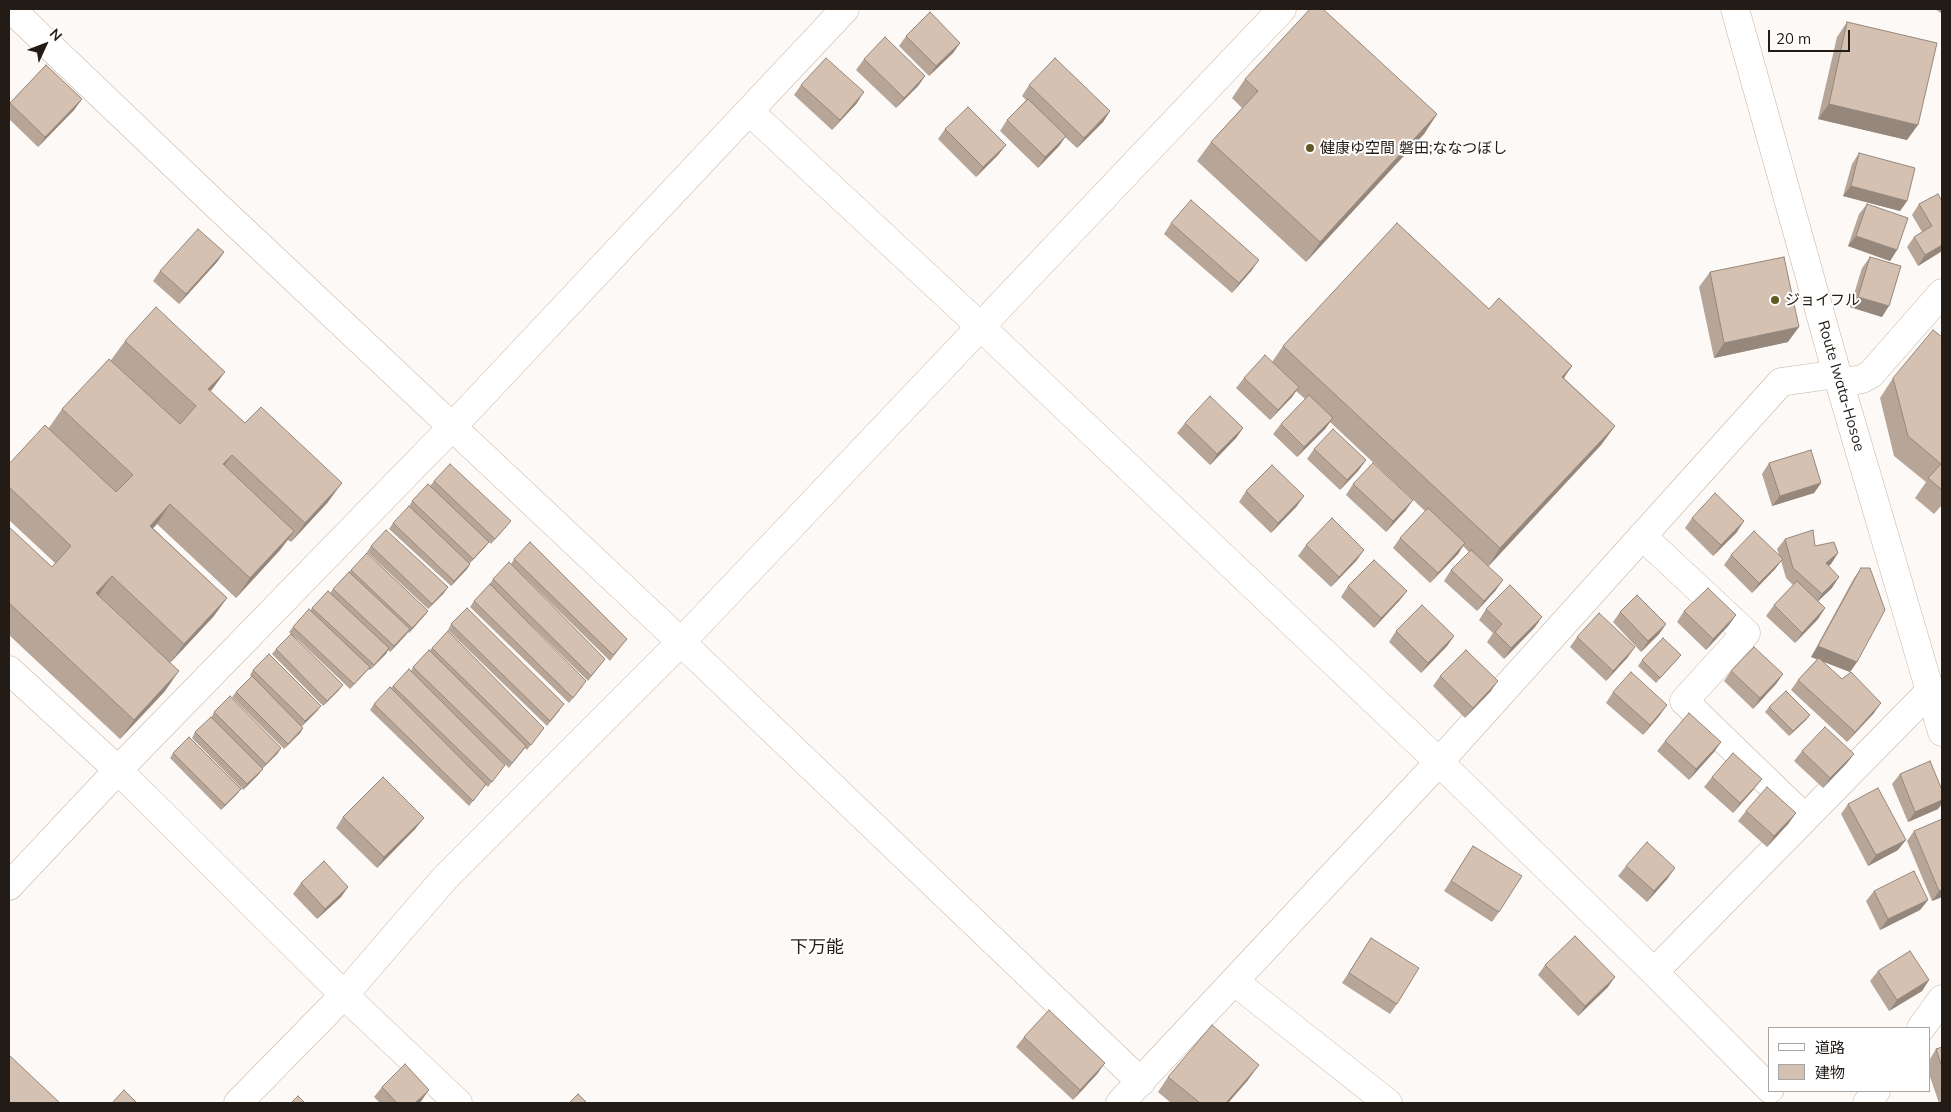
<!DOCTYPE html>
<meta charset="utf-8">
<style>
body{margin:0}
#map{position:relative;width:1951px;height:1112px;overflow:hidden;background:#fdf9f6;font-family:Mulish,"Noto Sans JP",sans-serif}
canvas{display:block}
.frame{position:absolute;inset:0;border:10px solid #231c16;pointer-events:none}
.legend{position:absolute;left:1768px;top:1027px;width:162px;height:65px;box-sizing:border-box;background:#fff;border:1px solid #a7a4a2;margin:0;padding:6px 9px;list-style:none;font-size:15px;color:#231c16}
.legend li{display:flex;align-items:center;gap:10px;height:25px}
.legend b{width:25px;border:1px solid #a7a4a2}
.north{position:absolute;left:20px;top:20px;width:50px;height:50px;-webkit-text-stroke:4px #fff;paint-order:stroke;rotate:47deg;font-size:14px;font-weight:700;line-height:20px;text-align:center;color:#231c16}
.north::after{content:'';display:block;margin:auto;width:18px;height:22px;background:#231c16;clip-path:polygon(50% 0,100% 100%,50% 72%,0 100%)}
.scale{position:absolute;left:1768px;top:30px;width:82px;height:22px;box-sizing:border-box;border:2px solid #231c16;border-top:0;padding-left:6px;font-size:15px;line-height:18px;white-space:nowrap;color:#231c16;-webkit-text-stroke:4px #fff;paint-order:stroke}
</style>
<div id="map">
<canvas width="1951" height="1112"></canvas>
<div class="frame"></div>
<ul class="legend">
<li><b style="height:6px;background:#fff"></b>道路</li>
<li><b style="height:14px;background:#d5c1b1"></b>建物</li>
</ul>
<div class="north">N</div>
<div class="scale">20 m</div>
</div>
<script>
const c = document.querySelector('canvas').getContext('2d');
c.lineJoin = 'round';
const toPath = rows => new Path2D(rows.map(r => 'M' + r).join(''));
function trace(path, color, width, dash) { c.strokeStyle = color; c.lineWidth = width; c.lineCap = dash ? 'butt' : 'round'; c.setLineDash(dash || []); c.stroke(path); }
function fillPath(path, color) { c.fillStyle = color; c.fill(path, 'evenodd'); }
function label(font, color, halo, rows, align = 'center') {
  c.font = font + ' Mulish,"Noto Sans JP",sans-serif'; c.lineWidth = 4; c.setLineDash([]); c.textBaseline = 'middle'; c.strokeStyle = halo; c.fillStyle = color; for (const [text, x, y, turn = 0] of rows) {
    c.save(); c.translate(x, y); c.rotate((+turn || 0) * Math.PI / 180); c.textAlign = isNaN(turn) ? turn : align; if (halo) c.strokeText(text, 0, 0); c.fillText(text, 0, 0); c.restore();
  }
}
const minor = toPath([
 [749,111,981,327,1439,762,1654,972,1770,1089],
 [1840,383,1862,379,1871,374,1942,293],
 [1642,536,1746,633,1684,701,1805,818],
 [9,670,118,770,344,995,458,1103],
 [9,886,118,770,452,427,845,9],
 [1654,972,1930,691],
 [1235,982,1388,1103],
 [1921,1028,1942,999],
 [1120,1103,1439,762,1781,382,1837,374],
 [1867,1103,1876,1091]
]);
const tertiary = toPath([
 [11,9,213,202,681,642,1141,1082],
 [238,1103,344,995,445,878,681,642,1282,9]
]);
const secondary = toPath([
 [1735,9,1837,374,1942,732]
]);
trace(minor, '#c7b4a4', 29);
trace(tertiary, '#c7b4a4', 29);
trace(secondary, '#c7b4a4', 29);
trace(minor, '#fff', 28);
trace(tertiary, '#fff', 28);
trace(secondary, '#fff', 28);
fillPath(toPath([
 [1935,9,1942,9,1942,14],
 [1847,22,1907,140,1818,119,1837,37],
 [906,36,960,43,953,53,929,76,899,46],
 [864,59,925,76,918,86,896,108,856,70],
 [46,65,82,99,74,110,38,147,9,119,9,104],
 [1245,79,1437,114,1424,134,1306,262,1197,161,1211,142,1242,108,1232,98],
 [801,85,857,103,832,130,794,95],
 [1029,85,1110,111,1103,122,1077,148,1065,137,1059,146,1038,168,1000,131,1007,120,1026,100,1022,96],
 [945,129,1006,145,998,155,976,177,938,139],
 [1859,153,1907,201,1900,211,1843,196,1852,164],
 [1942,201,1942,251,1918,266,1907,247,1914,237,1922,232,1912,215,1919,204],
 [1867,204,1897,250,1890,261,1848,246,1859,214],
 [1171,223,1252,270,1232,293,1164,234],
 [224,252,217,262,179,304,153,281,160,271],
 [1870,257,1882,317,1850,307,1862,268],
 [1710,272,1788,342,1714,358,1699,287],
 [1489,309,1572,366,1564,378,1615,426,1601,445,1488,566,1496,590,1477,611,1444,581,1451,570,1469,552,1463,546,1458,554,1430,583,1393,548,1400,538,1425,511,1330,422,1325,429,1297,457,1273,434,1281,424,1305,399,1296,391,1292,397,1270,420,1236,388,1244,378,1272,362,1283,346],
 [1942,337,1942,505,1934,514,1915,498,1926,482,1894,456,1880,398,1893,378],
 [125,341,211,392,328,502,291,542,288,540,280,550,236,598,157,524,153,528,227,598,213,617,170,663,165,691,120,739,9,635,9,527,52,567,55,563,9,520,9,464,48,429,62,409,111,360],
 [1185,423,1243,428,1236,438,1210,465,1177,433],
 [1314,449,1366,460,1358,471,1340,490,1307,459],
 [1769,463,1821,483,1814,493,1772,506,1762,474],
 [434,481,507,526,491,544,489,542,485,547,470,563,470,564,467,569,451,586,389,529,393,523,409,507,412,501,430,486],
 [1353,484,1406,510,1386,532,1346,495],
 [1246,491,1297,506,1271,533,1239,502],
 [1692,518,1737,532,1713,556,1685,528],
 [1785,539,1838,553,1831,564,1828,566,1832,588,1818,601,1825,608,1818,619,1795,643,1766,616,1774,605,1793,585,1786,578,1781,561,1775,569,1752,593,1724,565,1731,555,1779,555,1777,549],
 [1306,545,1357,560,1331,587,1298,556],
 [371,546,444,593,428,609,367,552],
 [514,559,627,639,610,661,511,564],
 [1861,568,1857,662,1850,672,1822,661,1842,679,1874,713,1847,742,1791,690,1798,680,1817,659,1811,657,1854,578],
 [351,570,428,611,424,616,409,633,408,632,390,652,388,650,370,670,368,669,350,689,294,636,339,690,323,706,272,654,276,649,291,634,289,632,293,627,310,611,312,608,330,593,333,589],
 [493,579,605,659,588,681,531,625,583,686,569,703,470,607,474,601,489,585],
 [1348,586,1407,591,1399,601,1374,628,1341,597],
 [1486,609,1535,627,1504,659,1487,642,1493,633,1479,620],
 [1684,611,1729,625,1706,650,1677,622],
 [1620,612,1666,624,1659,634,1641,652,1613,622],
 [451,624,560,710,547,726,448,630],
 [1396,631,1454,636,1447,646,1421,673,1389,642],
 [1577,637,1628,657,1606,681,1570,647],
 [432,648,544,728,527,750,525,748,509,768,489,749,505,765,488,787,486,785,469,806,370,710,374,704,393,686,411,671,413,667],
 [1681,655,1677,660,1656,683,1638,666,1642,660],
 [253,670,321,706,317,711,302,726,303,728,300,733,284,749,232,697,236,692,252,677,250,675],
 [1731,671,1783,674,1776,684,1753,709,1724,681],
 [1440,676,1491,691,1465,718,1433,686],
 [1613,692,1660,715,1643,735,1606,703],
 [1769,707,1810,715,1806,720,1789,736,1765,712],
 [214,712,278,753,262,769,259,774,243,790,192,738,195,732,211,718],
 [1665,741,1721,742,1714,752,1689,780,1657,751],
 [1802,751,1854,754,1846,764,1823,788,1794,761],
 [173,753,241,789,237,794,221,810,170,758],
 [1900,774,1938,809,1908,822,1892,784],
 [1712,777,1754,789,1733,813,1704,787],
 [1848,804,1898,850,1868,866,1841,814],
 [1746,811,1789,823,1767,847,1738,821],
 [343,817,416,828,377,868,336,828],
 [1914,831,1942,897,1932,901,1907,841],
 [1473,846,1499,912,1492,922,1444,891],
 [1626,866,1668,878,1647,902,1618,876],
 [301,883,348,887,341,897,317,919,293,894],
 [1874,891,1928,900,1920,910,1880,930,1866,901],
 [1371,938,1397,1004,1390,1014,1342,983],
 [1545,965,1608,987,1578,1016,1538,975],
 [1878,971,1929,980,1922,991,1889,1011,1870,981],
 [1024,1037,1098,1073,1073,1100,1016,1047],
 [1942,1047,1942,1103,1939,1103,1930,1077,1930,1059,1936,1049],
 [1168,1077,1248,1080,1228,1103,1171,1103,1158,1092],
 [382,1087,422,1100,419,1103,380,1103,374,1097]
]), '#b7a698');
fillPath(toPath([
 [960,43,953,53,929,76,936,66],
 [925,76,918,86,896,108,904,98],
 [864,92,857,103,832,130,840,120],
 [82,99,74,110,38,147,45,137],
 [1829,104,1918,125,1907,140,1818,119],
 [1110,111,1103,122,1077,148,1084,138],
 [1437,114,1424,134,1306,262,1320,242],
 [1066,136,1059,146,1038,168,1045,157],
 [1006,145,998,155,976,177,983,167],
 [1851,186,1907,201,1900,211,1843,196],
 [1856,236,1897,250,1890,261,1848,246],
 [1942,245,1942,251,1918,266,1925,255],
 [224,252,217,262,179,304,186,294],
 [1259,260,1252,270,1232,293,1239,283],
 [1858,297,1889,306,1882,317,1850,307],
 [1799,327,1788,342,1714,358,1724,343],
 [1572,366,1558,386,1562,377],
 [225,372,211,391,208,389],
 [1299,387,1292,397,1270,420,1278,410],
 [1333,418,1325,429,1297,457,1304,447],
 [1615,426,1601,445,1487,568,1500,548],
 [1243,428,1236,438,1210,465,1217,454],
 [232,455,218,474,223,464],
 [1366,460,1358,471,1340,490,1347,480],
 [342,483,328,502,291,542,305,523],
 [1821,483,1814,493,1772,506,1780,496],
 [1304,496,1297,506,1271,533,1278,523],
 [1413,500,1406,510,1386,532,1393,521],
 [170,504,157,524,137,545,150,526],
 [1744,521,1737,532,1713,556,1721,545],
 [294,531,280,550,236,598,250,578],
 [489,542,485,547,469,564,473,559],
 [1465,543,1458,554,1430,583,1438,573],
 [1364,550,1357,560,1331,587,1339,577],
 [1838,553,1831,564,1819,574,1826,563],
 [1783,559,1775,569,1752,593,1759,583],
 [470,564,467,569,451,586,454,581],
 [112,576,98,596,96,593],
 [1839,577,1832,588,1815,604,1822,594],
 [1503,580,1496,590,1477,611,1484,601],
 [448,587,444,593,428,609,432,604],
 [1407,591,1399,601,1374,628,1381,618],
 [227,598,213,617,170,663,184,644],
 [1825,608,1818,619,1795,643,1802,633],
 [428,611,424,616,409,633,412,628],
 [1736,615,1729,625,1706,650,1713,639],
 [1542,617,1535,627,1504,659,1511,648],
 [1666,624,1659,634,1641,652,1648,641],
 [410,629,406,635,390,652,394,646],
 [1454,636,1447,646,1421,673,1428,663],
 [1818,646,1857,662,1850,672,1811,657],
 [1635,647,1628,657,1606,681,1613,671],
 [389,648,386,654,370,670,374,665],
 [370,667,366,672,350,689,354,684],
 [179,671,165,691,120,739,134,720],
 [1783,674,1776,684,1753,709,1760,698],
 [1498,681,1491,691,1465,718,1473,708],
 [343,685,339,690,323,706,327,701],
 [1881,703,1874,713,1847,742,1855,732],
 [1667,705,1660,715,1643,735,1650,725],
 [321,706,317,711,302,726,305,721],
 [1810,715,1806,720,1789,736,1793,731],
 [303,728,300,733,284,749,288,744],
 [1721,742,1714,752,1689,780,1696,769],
 [281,748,278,753,262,769,266,764],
 [1854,754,1846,764,1823,788,1830,778],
 [263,769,259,774,243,790,247,784],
 [1762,779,1754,789,1733,813,1740,803],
 [241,789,237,794,221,810,225,805],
 [1942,800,1942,804,1938,809,1908,822,1915,812],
 [1796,813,1789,823,1767,847,1774,836],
 [424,818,416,828,377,868,384,857],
 [1906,840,1898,850,1868,866,1876,855],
 [1675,868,1668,878,1647,902,1654,891],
 [348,887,341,897,317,919,325,909],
 [1942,890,1942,897,1932,901,1939,891],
 [1928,900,1920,910,1880,930,1888,919],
 [1615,977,1608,987,1578,1016,1585,1006],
 [1929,980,1922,991,1889,1011,1897,1000],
 [1105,1063,1098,1073,1073,1100,1080,1090],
 [1259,1065,1248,1080,1228,1103,1226,1103],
 [429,1090,422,1100,419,1103,415,1103]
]), '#95877c');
const building = toPath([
 [1310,9,1323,9,1437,114,1320,242,1211,142,1258,91,1245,79,1310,9],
 [930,12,960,43,936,66,906,36,930,12],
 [1847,22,1937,43,1918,125,1829,104,1847,22],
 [885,37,925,76,904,98,864,59,885,37],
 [826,58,864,92,840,120,801,85,826,58],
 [1055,58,1110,111,1084,138,1029,85,1055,58],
 [46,65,82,99,45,137,10,103,46,65],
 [1028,99,1066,136,1045,157,1007,120,1028,99],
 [968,107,1006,145,983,167,945,129,968,107],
 [1859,153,1915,168,1907,201,1851,186,1859,153],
 [1938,194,1942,201,1942,245,1925,255,1914,237,1932,226,1919,204,1938,194],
 [1191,200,1259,260,1239,283,1171,223,1191,200],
 [1867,204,1908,218,1897,250,1856,236,1867,204],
 [1397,223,1489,309,1499,298,1572,366,1562,377,1615,426,1500,548,1283,346,1397,223],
 [198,229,224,252,186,294,160,271,198,229],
 [1784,257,1799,327,1724,343,1710,272,1784,257],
 [1870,257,1901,266,1889,306,1858,297,1870,257],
 [156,307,225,372,208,389,245,423,261,407,342,483,305,523,232,455,223,464,294,531,250,578,170,504,150,526,227,598,184,644,112,576,96,593,179,671,134,720,9,603,9,527,52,567,71,546,9,487,9,464,45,425,116,492,133,475,62,409,109,359,180,424,196,406,125,341,156,307],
 [1933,330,1942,337,1942,490,1928,478,1941,464,1908,436,1893,378,1933,330],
 [1265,355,1299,387,1278,410,1244,378,1265,355],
 [1309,395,1333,418,1304,447,1281,424,1309,395],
 [1210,396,1243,428,1217,454,1185,423,1210,396],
 [1333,429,1366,460,1347,480,1314,449,1333,429],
 [1811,450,1821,483,1780,496,1769,463,1811,450],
 [1373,463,1413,500,1393,521,1353,484,1373,463],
 [450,464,511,521,495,539,434,481,450,464],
 [1272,465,1304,496,1278,523,1246,491,1272,465],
 [428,484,489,542,473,559,412,501,428,484],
 [1715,493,1744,521,1721,545,1692,518,1715,493],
 [409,506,470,564,454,581,393,523,409,506],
 [1428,508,1465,543,1438,573,1400,538,1428,508],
 [1332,518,1364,550,1339,577,1306,545,1332,518],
 [386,530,448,587,432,604,371,546,386,530],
 [1813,530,1815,546,1834,542,1838,553,1826,563,1839,577,1822,594,1793,568,1785,539,1813,530],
 [1754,531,1783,559,1759,583,1731,555,1754,531],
 [530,542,627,639,613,655,514,559,530,542],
 [1471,550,1503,580,1484,601,1451,570,1471,550],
 [367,553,428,611,412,628,351,570,367,553],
 [1374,560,1407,591,1381,618,1348,586,1374,560],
 [509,562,605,659,591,676,493,579,509,562],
 [1861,568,1870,568,1885,610,1857,662,1818,646,1861,568],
 [349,572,410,629,394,646,333,589,349,572],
 [1797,581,1825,608,1802,633,1774,605,1797,581],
 [490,584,586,681,573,698,474,601,490,584],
 [1510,585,1542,617,1511,648,1495,632,1502,624,1486,609,1510,585],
 [1708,588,1736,615,1713,639,1684,611,1708,588],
 [328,591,389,648,374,665,312,608,328,591],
 [1637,595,1666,624,1648,641,1620,612,1637,595],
 [1422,605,1454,636,1428,663,1396,631,1422,605],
 [467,608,564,704,550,721,451,624,467,608],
 [309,609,370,667,354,684,293,627,309,609],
 [1599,613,1635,647,1613,671,1577,637,1599,613],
 [448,631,544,728,531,745,432,648,448,631],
 [291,634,343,685,327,701,276,649,291,634],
 [1663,638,1681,655,1660,678,1642,660,1663,638],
 [1754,647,1783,674,1760,698,1731,671,1754,647],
 [429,650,526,746,512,763,413,667,429,650],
 [1466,650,1498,681,1473,708,1440,676,1466,650],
 [269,654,321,706,305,721,253,670,269,654],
 [1819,658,1842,679,1851,672,1881,703,1855,732,1798,680,1819,658],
 [409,669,505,765,492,782,393,686,409,669],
 [1631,672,1667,705,1650,725,1613,692,1631,672],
 [252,676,303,728,288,744,236,692,252,676],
 [390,687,486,784,473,801,374,704,390,687],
 [1786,691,1810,715,1793,731,1769,707,1786,691],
 [230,696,281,748,266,764,214,712,230,696],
 [1689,713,1721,742,1696,769,1665,741,1689,713],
 [211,717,263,769,247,784,195,732,211,717],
 [1825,727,1854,754,1830,778,1802,751,1825,727],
 [189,737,241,789,225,805,173,753,189,737],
 [1733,753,1762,779,1740,803,1712,777,1733,753],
 [1930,761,1942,790,1942,800,1915,812,1900,774,1930,761],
 [383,777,424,818,384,857,343,817,383,777],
 [1767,787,1796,813,1774,836,1746,811,1767,787],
 [1878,788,1906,840,1876,855,1848,804,1878,788],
 [1942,819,1942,890,1939,891,1914,831,1942,819],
 [1647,842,1675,868,1654,891,1626,866,1647,842],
 [1473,846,1522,876,1499,912,1451,881,1473,846],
 [324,861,348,887,325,909,301,883,324,861],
 [1914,871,1928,900,1888,919,1874,891,1914,871],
 [1575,936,1615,977,1585,1006,1545,965,1575,936],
 [1371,938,1419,968,1397,1004,1349,973,1371,938],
 [1910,951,1929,980,1897,1000,1878,971,1910,951],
 [1049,1010,1105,1063,1080,1090,1024,1037,1049,1010],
 [1212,1025,1259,1065,1226,1103,1200,1103,1168,1077,1212,1025],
 [1942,1047,1942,1067,1936,1049,1942,1047],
 [9,1055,60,1103,9,1103,9,1055],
 [405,1064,429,1090,415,1103,397,1103,382,1087,405,1064],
 [124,1090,137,1103,112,1103,124,1090],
 [578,1094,587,1103,569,1103,578,1094],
 [298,1096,305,1103,291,1103,298,1096]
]);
fillPath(building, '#d5c1b1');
trace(building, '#95877c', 1);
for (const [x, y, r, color] of [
 [1310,148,5,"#635824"],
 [1775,300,5,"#635824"]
]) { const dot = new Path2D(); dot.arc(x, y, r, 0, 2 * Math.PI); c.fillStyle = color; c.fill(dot); trace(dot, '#fff', 2); }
label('15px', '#231c16', '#fff', [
 ["健康ゆ空間 磐田;ななつぼし",1320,148],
 ["ジョイフル",1785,300]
], 'left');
label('15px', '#231c16', '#fff', [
 ["Route Iwata-Hosoe",1841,386,74]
]);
label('18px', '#231c16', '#fff', [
 ["下万能",817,948]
]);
</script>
